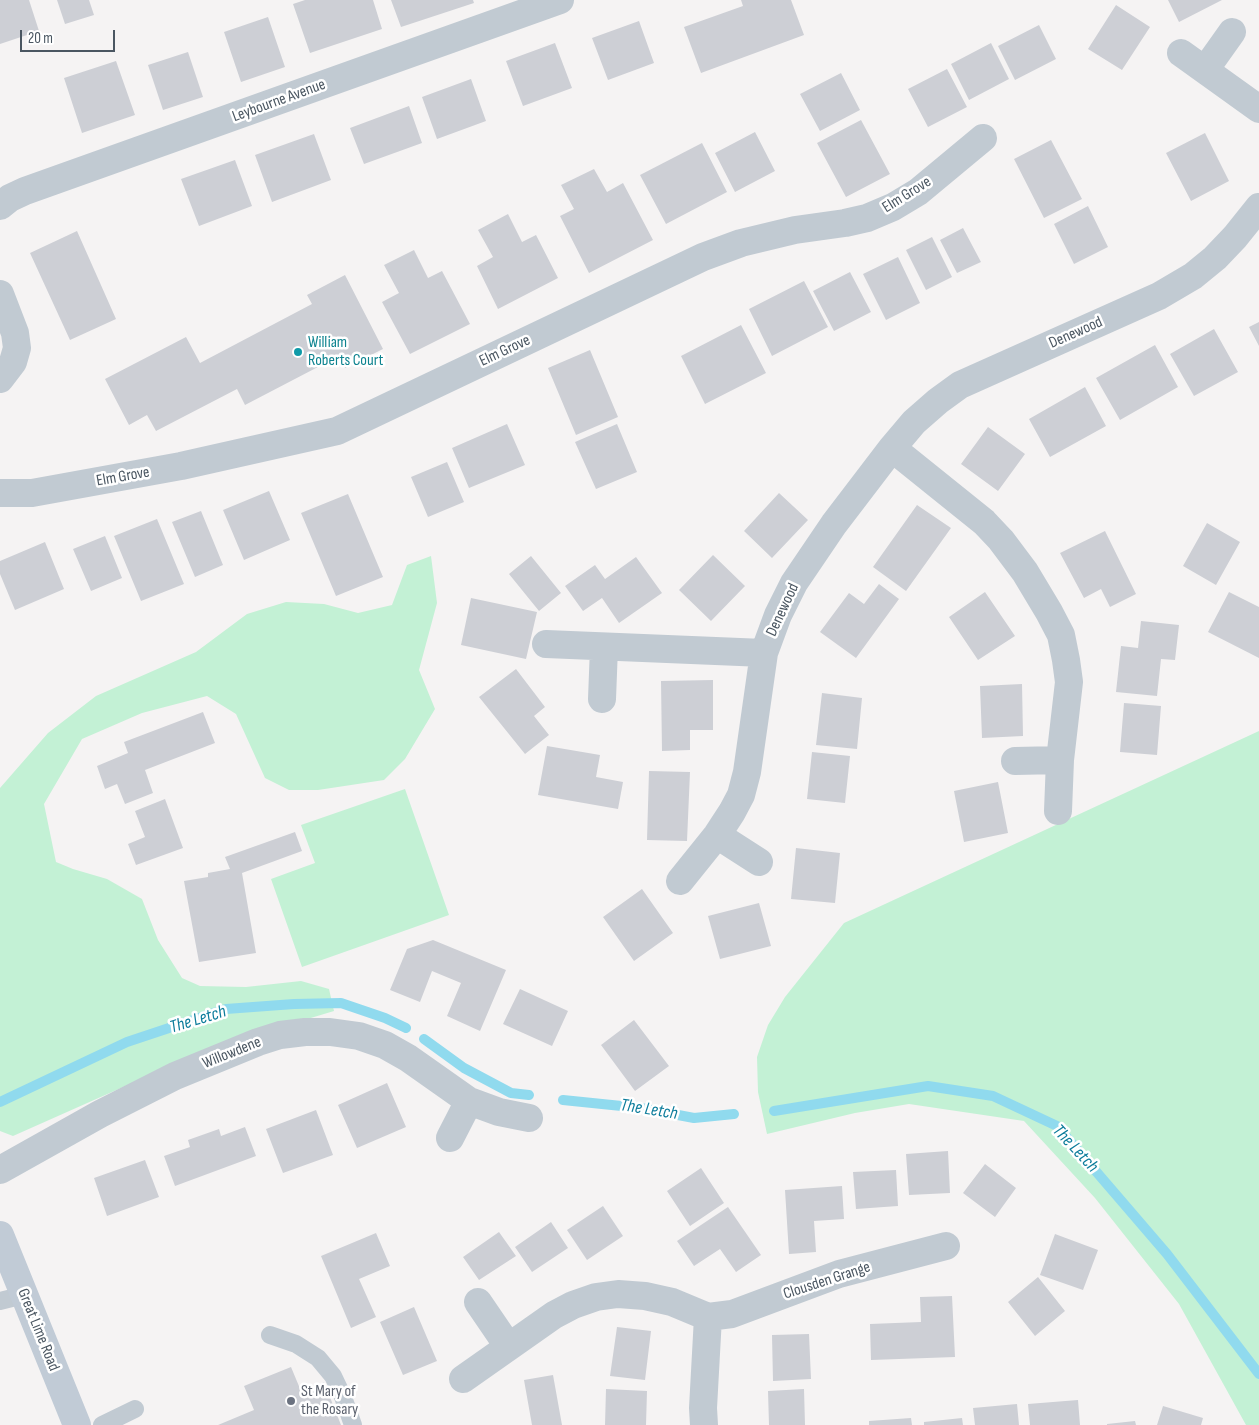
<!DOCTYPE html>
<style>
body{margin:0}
#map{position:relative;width:1259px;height:1425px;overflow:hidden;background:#f5f3f3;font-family:"Sofia Sans Condensed",sans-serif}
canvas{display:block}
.scale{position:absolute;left:20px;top:30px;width:95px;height:22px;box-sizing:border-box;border:2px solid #4a5661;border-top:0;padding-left:6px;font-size:15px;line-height:18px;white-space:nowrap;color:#4a5661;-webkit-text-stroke:4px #fff;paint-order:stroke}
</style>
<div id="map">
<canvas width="1259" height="1425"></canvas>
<div class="scale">20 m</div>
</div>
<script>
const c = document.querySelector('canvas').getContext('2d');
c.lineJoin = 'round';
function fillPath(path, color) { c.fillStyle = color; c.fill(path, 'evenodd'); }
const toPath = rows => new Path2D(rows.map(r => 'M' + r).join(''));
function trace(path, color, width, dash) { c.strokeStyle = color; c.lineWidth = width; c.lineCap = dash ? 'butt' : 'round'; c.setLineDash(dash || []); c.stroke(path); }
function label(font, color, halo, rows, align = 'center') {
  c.font = font + ' "Sofia Sans Condensed",sans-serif'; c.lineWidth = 5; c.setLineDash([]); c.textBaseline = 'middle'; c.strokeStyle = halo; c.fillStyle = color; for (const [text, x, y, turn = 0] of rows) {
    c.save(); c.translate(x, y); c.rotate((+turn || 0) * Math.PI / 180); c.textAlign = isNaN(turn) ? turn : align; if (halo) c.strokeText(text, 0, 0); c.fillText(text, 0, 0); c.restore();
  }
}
fillPath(toPath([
 [431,556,437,603,419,670,435,709,405,759,384,780,318,790,289,790,265,778,236,714,207,696,142,713,82,739,44,804,56,862,73,869,107,879,142,899,158,940,182,978,200,986,246,987,301,981,329,989,334,1011,211,1048,13,1136,0,1131,0,788,48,733,96,696,196,652,247,614,286,602,324,604,358,613,392,605,407,565],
 [1259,731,1259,1425,1246,1425,1179,1304,1095,1198,1024,1121,909,1104,855,1113,767,1134,758,1092,757,1057,768,1025,785,997,844,923],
 [405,789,449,915,302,967,271,879,315,863,301,825]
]), '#c3f1d5');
trace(toPath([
 [424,1039,464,1068,511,1093,529,1095],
 [563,1100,641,1108,694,1118,734,1114],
 [0,1102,127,1042,226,1009,294,1004,341,1003,385,1018,406,1028],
 [774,1111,928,1086,993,1096,1057,1126,1167,1254,1259,1374]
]), '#90daee', 10);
fillPath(toPath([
 [0,0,29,0,39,31,0,44],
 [57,0,89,0,94,15,65,24],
 [305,0,373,0,382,29,310,53,293,4],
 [391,0,473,0,474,3,401,27],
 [741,0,791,0,804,35,701,73,684,27,743,6],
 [1168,0,1222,0,1179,22],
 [1116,5,1150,27,1122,70,1088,49],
 [268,17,285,67,241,82,224,32],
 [639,21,654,63,608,80,592,38],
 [1039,25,1056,59,1015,80,998,46],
 [555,43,572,88,523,106,506,61],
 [991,43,1009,79,969,100,951,64],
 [188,52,203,97,163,110,148,65],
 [116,61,135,115,82,133,64,78],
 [947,69,967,107,928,127,908,89],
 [841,73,860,110,820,131,800,94],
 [471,79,486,121,437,139,422,97],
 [409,106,422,143,364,164,350,128],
 [861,120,890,174,846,197,817,143],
 [755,132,775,171,735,192,715,153],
 [1205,133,1229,181,1191,201,1166,153],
 [314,134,331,180,272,202,255,155],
 [1051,140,1082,199,1044,218,1014,159],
 [702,143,727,192,666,224,640,175],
 [235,160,252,206,199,226,181,179],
 [594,169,607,192,623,183,653,240,589,273,560,216,574,209,561,185],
 [1088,206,1108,247,1074,264,1054,224],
 [508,214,522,242,536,235,558,278,498,309,477,266,493,257,478,230],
 [963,228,981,262,957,273,940,240],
 [77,231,116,319,70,340,30,253],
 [932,237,952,277,926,290,906,250],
 [414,250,428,278,442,271,470,324,410,354,382,302,399,293,384,265],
 [898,257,920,303,886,320,863,274],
 [850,272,871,312,834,331,813,291],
 [345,275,383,349,345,368,339,356,245,405,237,389,156,431,147,415,129,425,105,379,186,337,200,363,312,304,307,295],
 [804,281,828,327,772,356,749,309],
 [1259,322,1259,346,1249,327],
 [741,325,766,373,705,404,681,356],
 [1214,329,1238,372,1194,396,1170,354],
 [1155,345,1178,387,1120,420,1096,378],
 [590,350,618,417,576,435,548,368],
 [1085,387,1106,426,1050,457,1029,419],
 [507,424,525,465,469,488,452,448],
 [617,424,637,472,596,489,575,442],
 [988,427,1025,454,998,491,961,464],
 [447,462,464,502,428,517,411,477],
 [269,491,290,540,244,560,223,510],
 [779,493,808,520,772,558,744,531],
 [348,494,383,577,336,596,301,513],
 [917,505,951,528,906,591,873,567],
 [201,511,223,565,195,577,172,522],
 [157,519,184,584,141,601,114,536],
 [1207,523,1240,542,1216,585,1183,566],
 [1105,531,1136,594,1110,607,1101,589,1084,598,1060,553],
 [105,536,122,578,91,591,73,549],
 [45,542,64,589,15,610,0,574,0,561],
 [713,555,745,586,711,621,679,590],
 [531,556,561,593,539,611,509,574],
 [636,557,662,593,619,623,602,598,583,611,565,586,595,565,605,579],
 [879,584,899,599,856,658,820,632,849,593,864,604],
 [985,592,1015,636,978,660,949,617],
 [1229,592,1259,607,1259,658,1208,632],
 [471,598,537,612,526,659,461,645],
 [1141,621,1179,625,1175,660,1161,659,1157,696,1116,692,1121,646,1138,648],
 [516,669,545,707,534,716,549,735,525,754,479,697],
 [713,680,713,730,690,730,690,750,662,751,661,681],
 [1022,684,1023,736,982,738,980,686],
 [822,693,862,698,857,749,816,745],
 [1124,703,1161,706,1157,755,1120,752],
 [203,712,215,743,145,770,153,793,125,804,117,784,105,789,97,766,128,753,124,742],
 [547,746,600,755,596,777,623,782,618,809,538,795],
 [812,752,850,756,845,803,807,799],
 [649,771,690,772,687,841,647,840],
 [998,782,1008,833,964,842,954,791],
 [165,799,183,848,136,865,128,844,145,837,135,811],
 [295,832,302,851,242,873,256,953,199,962,184,881,208,877,208,873,230,869,225,857],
 [796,848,840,853,835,903,791,899],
 [642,889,673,933,634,961,603,917],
 [759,903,771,946,720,959,708,916],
 [433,940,506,970,480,1031,447,1016,461,983,432,971,420,1002,390,990,407,949],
 [520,989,568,1011,552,1046,503,1024],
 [634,1020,669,1066,635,1091,601,1045],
 [387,1083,406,1127,357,1148,338,1105],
 [316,1110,333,1155,283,1173,266,1129],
 [245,1127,256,1156,175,1186,164,1156,190,1147,188,1140,219,1129,221,1136],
 [948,1151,950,1193,909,1195,906,1154],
 [145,1160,159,1197,107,1216,94,1178],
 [985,1164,1016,1188,995,1217,963,1193],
 [701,1168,724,1203,690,1226,667,1191],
 [896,1170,898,1206,856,1209,853,1172],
 [842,1186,844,1219,814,1221,816,1252,789,1254,785,1190],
 [603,1206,623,1236,587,1260,567,1230],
 [728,1207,761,1255,736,1272,720,1249,694,1266,677,1241],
 [551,1222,568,1248,532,1272,515,1247],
 [499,1232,516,1256,479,1280,463,1257],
 [376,1233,390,1266,359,1279,376,1317,351,1328,321,1256],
 [1055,1234,1098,1250,1083,1290,1040,1275],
 [1038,1277,1065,1311,1035,1336,1008,1302],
 [952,1296,955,1357,871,1360,870,1324,921,1322,920,1297],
 [414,1307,437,1361,403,1375,380,1322],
 [617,1327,651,1331,645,1380,610,1376],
 [809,1334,811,1379,773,1381,772,1335],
 [291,1367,301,1391,324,1382,341,1425,218,1425,254,1410,244,1386],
 [553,1375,562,1425,532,1425,524,1380],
 [606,1389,647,1391,646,1425,605,1425],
 [804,1389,805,1425,769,1425,768,1391],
 [1078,1400,1080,1425,1030,1425,1028,1404],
 [1017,1404,1019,1425,975,1425,973,1408],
 [1163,1406,1203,1418,1201,1425,1157,1425],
 [911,1418,912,1425,869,1425,869,1421],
 [962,1418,963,1425,924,1425,924,1422],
 [1135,1421,1136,1425,1107,1425,1107,1424]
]), '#cdcfd5');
trace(toPath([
 [0,1301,24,1295],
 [270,1335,296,1344,318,1358,333,1376,343,1397,353,1425],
 [102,1425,135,1409]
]), '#c1cad2', 18);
trace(toPath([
 [1181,53,1259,109],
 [1205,70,1232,32],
 [0,206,10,198,25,191,560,0],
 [0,294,15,333,17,348,13,362,0,379],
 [892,448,984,522,1001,540,1025,572,1049,612,1061,635,1066,660,1069,682,1060,760,1058,811],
 [0,493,32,493,181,466,337,431,703,257,741,243,795,230,845,223,867,218,893,207,918,192,983,138],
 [546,644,764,653],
 [602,699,604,647],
 [1015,761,1060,760],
 [717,835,759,862],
 [680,881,717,835,732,812,741,795,747,772,764,653,778,615,794,583,834,524,892,448,914,422,938,401,960,385,1159,296,1193,276,1215,258,1235,237,1259,207],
 [450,1138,469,1101],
 [0,1170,100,1114,175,1076,258,1042,280,1035,305,1032,330,1032,359,1036,385,1045,408,1058,469,1101,499,1112,529,1118],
 [478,1302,508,1346],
 [463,1379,554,1315,573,1305,596,1297,618,1294,645,1296,672,1302,708,1317,732,1314,839,1274,946,1246],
 [704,1425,703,1408,708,1317]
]), '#c1cad2', 28);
trace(toPath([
 [0,1235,77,1425]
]), '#c1cbd6', 28);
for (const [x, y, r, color] of [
 [298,352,5,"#0f9aa8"],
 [291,1401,5,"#6b7280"]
]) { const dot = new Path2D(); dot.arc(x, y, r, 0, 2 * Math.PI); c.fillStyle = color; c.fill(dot); trace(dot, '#fff', 2); }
label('16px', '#4a5661', '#fff', [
 ["Leybourne Avenue",279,101,-20],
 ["Elm Grove",907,195,-32],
 ["Denewood",1076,333,-24],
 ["Elm Grove",505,351,-25],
 ["Elm Grove",123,477,-10],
 ["Denewood",783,610,-65],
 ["Willowdene",232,1053,-22],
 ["Clousden Grange",827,1281,-18],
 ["Great Lime Road",38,1330,68]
]);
label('16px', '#0d838f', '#fff', [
 ["William",308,343],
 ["Roberts Court",308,361]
], 'left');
label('16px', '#5b616d', '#fff', [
 ["St Mary of",301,1392],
 ["the Rosary",301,1410]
], 'left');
label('italic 18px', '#0c7c9b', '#fff', [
 ["The Letch",198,1020,-17],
 ["The Letch",649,1110,9],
 ["The Letch",1075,1149,47]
]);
</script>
